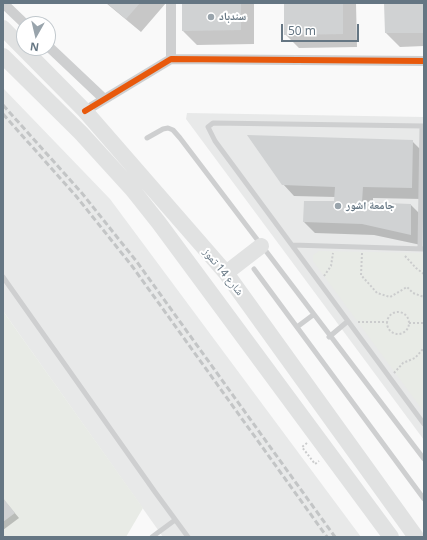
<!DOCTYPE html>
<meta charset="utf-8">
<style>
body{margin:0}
#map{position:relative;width:427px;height:540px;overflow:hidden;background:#f9f9f9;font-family:"Noto Sans",sans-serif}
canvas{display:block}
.frame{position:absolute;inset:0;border:4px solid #657683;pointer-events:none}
.north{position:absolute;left:16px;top:16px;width:40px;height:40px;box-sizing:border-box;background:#fff;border:1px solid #c1c8cd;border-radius:50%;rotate:188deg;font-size:11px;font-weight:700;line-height:16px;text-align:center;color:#657683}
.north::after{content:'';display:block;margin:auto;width:14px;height:18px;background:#99a4ac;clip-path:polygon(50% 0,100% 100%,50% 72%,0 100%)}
.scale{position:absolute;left:281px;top:24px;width:78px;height:18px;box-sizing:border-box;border:2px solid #657683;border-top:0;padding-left:5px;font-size:12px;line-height:14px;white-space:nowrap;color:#657683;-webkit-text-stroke:3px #fff;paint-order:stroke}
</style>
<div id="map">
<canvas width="427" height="540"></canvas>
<div class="frame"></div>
<div class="north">N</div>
<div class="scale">50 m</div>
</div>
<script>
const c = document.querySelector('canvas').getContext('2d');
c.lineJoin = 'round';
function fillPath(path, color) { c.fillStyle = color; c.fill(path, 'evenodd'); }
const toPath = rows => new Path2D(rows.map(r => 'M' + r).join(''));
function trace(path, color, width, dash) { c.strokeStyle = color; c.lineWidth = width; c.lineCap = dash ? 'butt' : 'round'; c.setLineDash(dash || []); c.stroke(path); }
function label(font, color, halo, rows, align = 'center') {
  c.font = font + ' "Noto Sans","Noto Naskh Arabic",sans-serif'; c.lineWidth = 4; c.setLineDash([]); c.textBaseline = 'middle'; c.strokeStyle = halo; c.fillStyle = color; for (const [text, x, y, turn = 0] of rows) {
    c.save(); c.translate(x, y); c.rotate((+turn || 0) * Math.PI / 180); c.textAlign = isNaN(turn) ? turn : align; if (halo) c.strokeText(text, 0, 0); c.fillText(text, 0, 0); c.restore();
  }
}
fillPath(toPath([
 [3,88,110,199,361,537,163,537,3,311],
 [187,113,424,117,424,440,186,119]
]), '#e8e9e9');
fillPath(toPath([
 [319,251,424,253,424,412,313,261,313,255],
 [3,311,143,508,126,537,3,537]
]), '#e8ebe6');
fillPath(toPath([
 [106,3,166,3,141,32],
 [183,3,254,3,254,44,197,45,183,31],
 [285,3,356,3,357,47,299,48,285,34],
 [385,3,424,3,424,46,400,47,386,33],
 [412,141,423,152,422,199,373,198,373,203,411,205,422,216,421,245,374,235,315,233,304,222,335,202,335,197,294,196,283,184],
 [3,499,19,518,3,530]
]), '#0003');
fillPath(toPath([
 [107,3,140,3,126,19],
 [182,3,241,3,241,30,182,31],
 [284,3,343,3,343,34,284,35],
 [384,3,424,3,424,33,385,33],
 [247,135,413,140,412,188,363,187,362,202,411,204,411,235,362,224,303,222,304,201,334,201,335,187,282,185],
 [3,498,15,513,3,522]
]), '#d0d2d3');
trace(toPath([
 [362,253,361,275,377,293,390,297,407,287,413,293,424,297],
 [405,256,416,268,424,274],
 [324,276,331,266,333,253],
 '387 323a11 11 0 1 1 22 0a11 11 0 1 1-22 0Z',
 [358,322,386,322],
 [409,323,424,323],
 [394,373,403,363,415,358,424,348],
 [307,443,302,447,315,464,319,461]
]), '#cbcccd', 2, [2, 2]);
trace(toPath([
 [424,126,213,123,208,127,215,141,424,424],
 [147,138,163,129,168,128,173,130,180,138,424,459],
 [292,245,424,249],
 [420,249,422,126],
 [254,269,424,499],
 [3,277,155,492,188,537],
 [297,327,313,315],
 [329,337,348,321],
 [152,537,175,520]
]), '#cecfd0', 5);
trace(toPath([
 [3,3,25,24],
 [48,46,103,98],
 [171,59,171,3],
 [85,111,171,59,424,61]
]), '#cecfd0', 10);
trace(toPath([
 [3,28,85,111,226,273,416,537],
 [3,56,81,133,132,189,159,223,391,537],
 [226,273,261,246]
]), '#e1e2e2', 16);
trace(toPath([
 [3,105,81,192,137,262,335,537],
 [3,114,76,196,132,266,327,537]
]), '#c3c5c6', 3, [6, 3]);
trace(toPath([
 [85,111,171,59,424,61]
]), '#e8590c', 6);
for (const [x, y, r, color] of [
 [211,17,4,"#99a4ac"],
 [338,206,4,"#99a4ac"]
]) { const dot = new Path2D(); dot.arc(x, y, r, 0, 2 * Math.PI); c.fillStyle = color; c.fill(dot); trace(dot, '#fff', 1.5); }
label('bold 11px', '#657683', '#fff', [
 ["سندباد",219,17],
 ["جامعة اشور",346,206]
], 'left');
label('11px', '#657683', '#fff', [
 ["شارع 14 تموز",223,272,51]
]);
</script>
